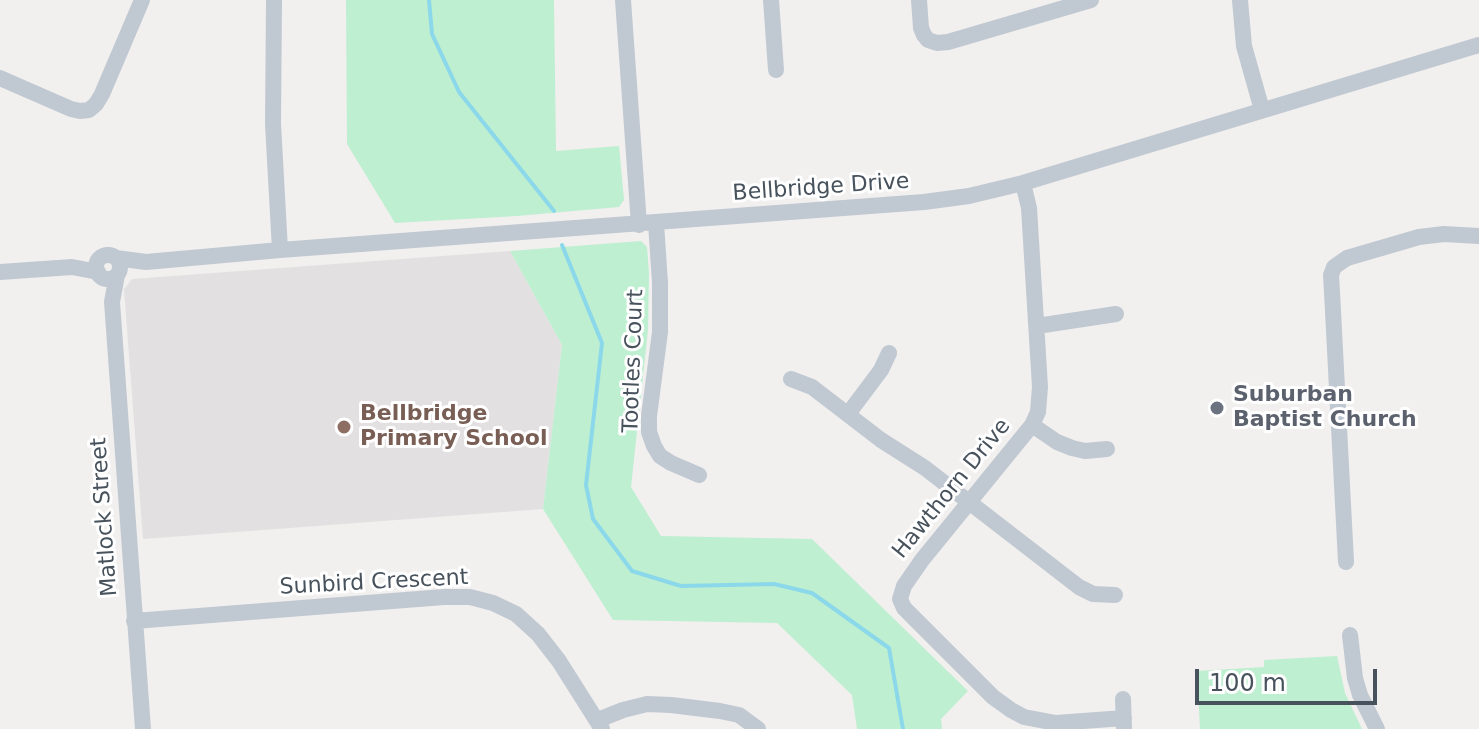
<!DOCTYPE html>
<style>
body{margin:0}
#map{position:relative;width:1479px;height:729px;overflow:hidden;background:#f2efef;font-family:"DejaVu Sans",sans-serif}
canvas{display:block}
.scale{position:absolute;left:1195px;top:669px;width:182px;height:36px;box-sizing:border-box;border:4px solid #47525c;border-top:0;padding-left:10px;font-size:24px;line-height:28px;white-space:nowrap;color:#47525c;-webkit-text-stroke:6px #fff;paint-order:stroke}
</style>
<div id="map">
<canvas width="1479" height="729"></canvas>
<div class="scale">100 m</div>
</div>
<script>
const c = document.querySelector('canvas').getContext('2d');
c.lineJoin = 'round';
function fillPath(path, color) { c.fillStyle = color; c.fill(path, 'evenodd'); }
const toPath = rows => new Path2D(rows.map(r => 'M' + r).join(''));
function trace(path, color, width, dash) { c.strokeStyle = color; c.lineWidth = width; c.lineCap = dash ? 'butt' : 'round'; c.setLineDash(dash || []); c.stroke(path); }
function label(font, color, halo, rows, align = 'center') {
  c.font = font + ' "DejaVu Sans",sans-serif'; c.lineWidth = 6; c.setLineDash([]); c.textBaseline = 'middle'; c.strokeStyle = halo; c.fillStyle = color; for (const [text, x, y, turn = 0] of rows) {
    c.save(); c.translate(x, y); c.rotate((+turn || 0) * Math.PI / 180); c.textAlign = isNaN(turn) ? turn : align; if (halo) c.strokeText(text, 0, 0); c.fillText(text, 0, 0); c.restore();
  }
}
fillPath(toPath([
 [510,251,562,345,543,509,143,539,124,289,132,279]
]), '#e3e0e1');
fillPath(toPath([
 [346,0,554,0,556,151,619,146,624,200,619,207,517,216,395,223,347,144],
 [641,241,647,247,649,273,648,330,631,487,661,536,812,539,968,691,941,719,942,729,857,729,852,695,777,623,613,620,543,509,562,345,510,251],
 [1337,656,1345,693,1362,729,1200,729,1197,671,1264,667,1264,660]
]), '#beefd0');
trace(toPath([
 [429,0,432,34,459,92,554,211],
 [562,245,602,343,586,485,593,519,632,571,681,586,774,584,812,593,889,648,903,729]
]), '#8bd8eb', 4);
trace(toPath([
 [274,0,273,124,280,250],
 [623,0,639,225],
 [771,0,776,70],
 [919,0,921,28,924,35,928,40,937,43,948,42,1091,0],
 [1240,0,1244,46,1262,110],
 [0,78,71,109,80,111,89,110,96,104,102,94,142,0],
 [1023,183,1029,208,1040,387,1038,412,1032,425,922,560,904,586,900,599,904,608,993,697,1011,710,1024,717,1056,723,1124,718],
 [656,223,660,283,660,332,649,416,649,432,654,446,660,456,671,463,699,475],
 '96 267a12 12 0 1 1 24 0a12 12 0 1 1-24 0Z',
 [116,258,146,262,280,250,924,202,969,196,1023,183,1479,45],
 [0,272,72,267,98,272],
 [117,275,112,302,143,729],
 [1037,326,1116,314],
 [791,379,812,387,881,440,925,468,1079,587,1093,594,1115,595],
 [848,414,881,370,889,353],
 [1032,425,1057,442,1072,448,1085,451,1107,449],
 [1346,562,1332,292,1331,275,1334,267,1347,258,1419,237,1444,234,1479,236],
 [134,621,444,597,470,597,493,603,516,614,538,634,559,661,602,729],
 [1350,635,1355,678,1360,695,1377,729],
 [1123,699,1124,729],
 [598,720,623,710,647,704,671,705,720,711,739,715,758,729]
]), '#c0c9d1', 16);
for (const [x, y, r, color] of [
 [1217,408,8,"#6b7280"],
 [344,427,8,"#8d6e63"]
]) { const dot = new Path2D(); dot.arc(x, y, r, 0, 2 * Math.PI); c.fillStyle = color; c.fill(dot); trace(dot, '#fff', 3); }
label('22px', '#47525c', '#fff', [
 ["Bellbridge Drive",821,188,-4],
 ["Tootles Court",634,361,-88],
 ["Hawthorn Drive",952,489,-51],
 ["Matlock Street",105,517,-94],
 ["Sunbird Crescent",374,583,-3]
]);
label('bold 22px', '#5b616d', '#fff', [
 ["Suburban",1233,395],
 ["Baptist Church",1233,420]
], 'left');
label('bold 22px', '#785e54', '#fff', [
 ["Bellbridge",360,414],
 ["Primary School",360,439]
], 'left');
</script>
